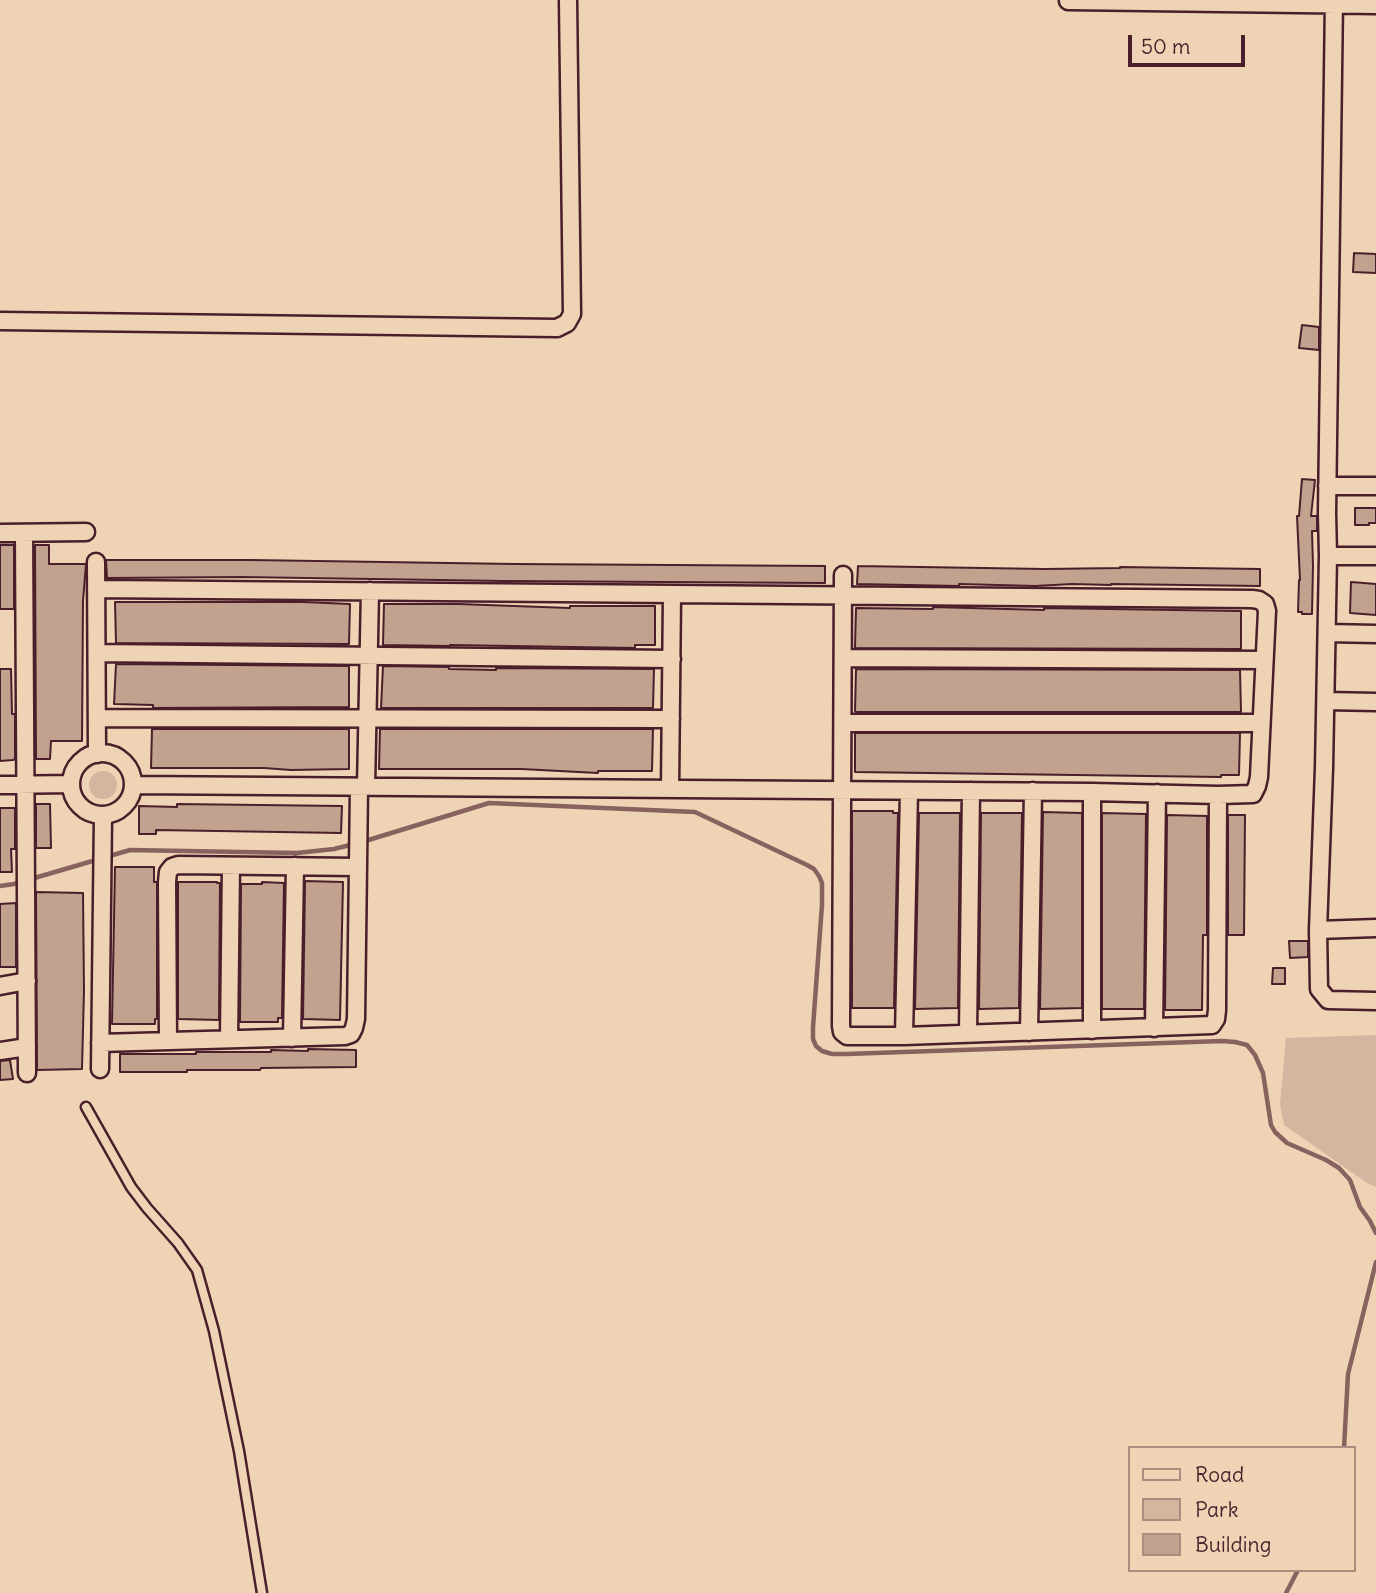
<!DOCTYPE html>
<style>
body{margin:0}
#map{position:relative;width:1376px;height:1593px;overflow:hidden;background:#eed4b5;font-family:Delius,sans-serif}
canvas{display:block}
.legend{position:absolute;left:1128px;top:1446px;width:228px;height:126px;box-sizing:border-box;background:#eed4b5;border:2px solid #ac8c7e;margin:0;padding:9px 12px;list-style:none;font-size:21px;color:#4a1f2b}
.legend li{display:flex;align-items:center;gap:14px;height:35px}
.legend b{width:35px;border:2px solid #ac8c7e}
.scale{position:absolute;left:1128px;top:35px;width:117px;height:32px;box-sizing:border-box;border:4px solid #4a1f2b;border-top:0;padding-left:9px;font-size:21px;line-height:24px;white-space:nowrap;color:#4a1f2b;-webkit-text-stroke:5px #eed4b5;paint-order:stroke}
</style>
<div id="map">
<canvas width="1376" height="1593"></canvas>
<ul class="legend">
<li><b style="height:9px;background:#eed4b5"></b>Road</li>
<li><b style="height:19px;background:#d3b69f"></b>Park</li>
<li><b style="height:19px;background:#c0a28e"></b>Building</li>
</ul>
<div class="scale">50 m</div>
</div>
<script>
const c = document.querySelector('canvas').getContext('2d');
c.lineJoin = 'round';
function fillPath(path, color) { c.fillStyle = color; c.fill(path, 'evenodd'); }
const toPath = rows => new Path2D(rows.map(r => 'M' + r).join(''));
function trace(path, color, width, dash) { c.strokeStyle = color; c.lineWidth = width; c.lineCap = dash ? 'butt' : 'round'; c.setLineDash(dash || []); c.stroke(path); }
fillPath(toPath([
 '89 785a14 14 0 1 1 28 0a14 14 0 1 1-28 0Z',
 [1376,1035,1376,1187,1367,1183,1284,1125,1280,1104,1286,1038]
]), '#d3b69f');
trace(toPath([
 [362,842,489,803,695,812,807,865,814,869,819,876,822,883,822,905,813,1027,813,1039,816,1046,822,1051,832,1054,846,1054,1222,1041,1235,1042,1247,1045,1255,1055,1263,1073,1271,1125,1275,1132,1287,1143,1326,1160,1339,1168,1350,1180,1360,1207,1370,1221,1376,1233],
 [0,886,14,884,130,850,297,853,334,849,354,844],
 [1344,1448,1348,1374,1376,1262],
 [1286,1593,1298,1570]
]), '#87625f', 4.5);
const building = toPath([
 [1354,253,1376,254,1376,273,1353,272,1354,253],
 [1302,325,1319,327,1319,350,1299,348,1302,325],
 [1302,479,1315,480,1311,516,1317,516,1317,531,1312,531,1313,566,1312,614,1302,614,1302,612,1298,612,1299,580,1300,580,1297,516,1299,516,1302,479],
 [1355,508,1376,508,1376,523,1369,523,1369,525,1355,525,1355,508],
 [0,545,14,545,14,609,0,609,0,545],
 [35,545,49,545,49,564,86,564,83,601,82,741,51,741,50,759,36,759,35,545],
 [106,560,251,560,515,564,825,566,825,583,504,581,241,577,107,578,106,560],
 [858,566,1045,569,1120,568,1120,567,1260,569,1260,586,1111,584,1111,585,1072,584,1035,586,959,584,959,586,857,584,858,566],
 [1351,582,1376,584,1376,615,1350,613,1351,582],
 [115,602,303,602,350,604,349,644,116,643,115,602],
 [384,604,459,604,570,608,570,606,655,606,655,645,635,645,635,648,450,645,450,646,383,645,384,604],
 [933,607,1044,610,1044,608,1241,611,1241,649,855,648,856,608,933,609,933,607],
 [116,664,349,666,349,707,153,708,153,705,114,704,116,664],
 [383,666,449,667,449,669,496,670,496,668,654,669,653,708,381,708,383,666],
 [0,669,11,669,12,714,15,714,15,759,13,760,0,761,0,669],
 [856,669,1240,670,1241,712,856,712,855,711,856,669],
 [152,729,349,729,349,769,291,770,264,768,151,768,152,729],
 [380,729,653,729,652,771,598,771,598,773,521,769,379,769,380,729],
 [855,733,1240,733,1239,775,1221,775,1221,777,855,772,855,733],
 [36,804,50,804,51,848,36,848,36,804],
 [177,804,342,806,341,833,156,830,156,834,139,834,139,806,177,807,177,804],
 [0,808,15,808,15,849,11,849,12,872,0,872,0,808],
 [852,811,893,811,893,813,898,813,894,1008,852,1008,852,811],
 [1043,812,1082,813,1082,1008,1040,1009,1043,812],
 [919,813,960,813,958,1008,915,1009,919,813],
 [981,813,1022,813,1019,1008,979,1009,981,813],
 [1102,813,1146,814,1144,1009,1102,1009,1102,813],
 [1167,815,1207,816,1207,935,1203,935,1202,1010,1165,1010,1167,815],
 [1228,815,1245,815,1244,935,1228,935,1228,815],
 [115,867,154,867,154,882,157,882,157,1019,155,1019,155,1024,112,1024,115,867],
 [305,881,343,882,340,1020,303,1019,305,881],
 [178,882,217,882,217,883,220,883,219,1020,178,1019,178,882],
 [262,882,284,883,282,1018,278,1018,278,1022,240,1022,241,884,262,884,262,882],
 [36,892,83,893,84,991,82,1069,37,1070,36,892],
 [16,903,16,967,0,967,0,904,16,903],
 [1289,941,1308,941,1308,957,1290,958,1289,941],
 [1273,968,1285,968,1285,984,1272,984,1273,968],
 [308,1049,356,1050,356,1067,261,1068,260,1070,187,1070,187,1072,120,1072,120,1054,196,1054,196,1052,271,1052,271,1050,308,1051,308,1049],
 [10,1060,13,1079,0,1080,0,1061,10,1060]
]);
fillPath(building, '#c0a28e');
trace(building, '#4a1f2b', 2);
const lane = toPath([
 [86,1107,131,1187,147,1208,178,1243,197,1270,214,1331,239,1451,262,1593]
]);
const street = toPath([
 [1334,0,1327,513,1328,556,1324,768,1318,930,1319,989,1328,1000,1376,1001],
 [1068,1,1376,5],
 [0,321,557,328,567,323,572,314,568,0],
 [1327,486,1376,486],
 [0,533,86,532],
 [24,533,27,1073],
 [1328,556,1376,556],
 [96,562,97,754],
 [843,575,841,1026,842,1032,847,1036,904,1036,1212,1025,1216,1019,1217,1010,1218,795],
 [96,589,1252,599,1259,600,1265,604,1267,611,1259,777,1257,786,1253,794,1218,795,1092,792,134,785],
 [1327,633,1376,634],
 [97,653,672,659],
 [843,658,1264,660],
 [1326,701,1376,702],
 [97,718,671,719],
 [843,723,1261,723],
 '71 784a31 31 0 1 1 62 0a31 31 0 1 1-62 0Z',
 [0,785,70,784],
 [366,787,370,591],
 [670,789,672,595],
 [1318,930,1376,928],
 [0,986,27,981],
 [1154,1028,1157,793],
 [1092,1030,1092,792],
 [1029,1032,1033,791],
 [968,1033,971,791],
 [904,1036,909,791],
 [292,1038,295,866],
 [229,1039,231,866],
 [168,1041,167,882,168,872,172,867,178,865,358,867],
 [100,1043,345,1036,351,1034,354,1028,356,1019,359,787],
 [0,1051,27,1047],
 [100,1069,103,816]
]);
trace(lane, '#4a1f2b', 13);
trace(street, '#4a1f2b', 21);
trace(lane, '#eed4b5', 8);
trace(street, '#eed4b5', 16);
</script>
